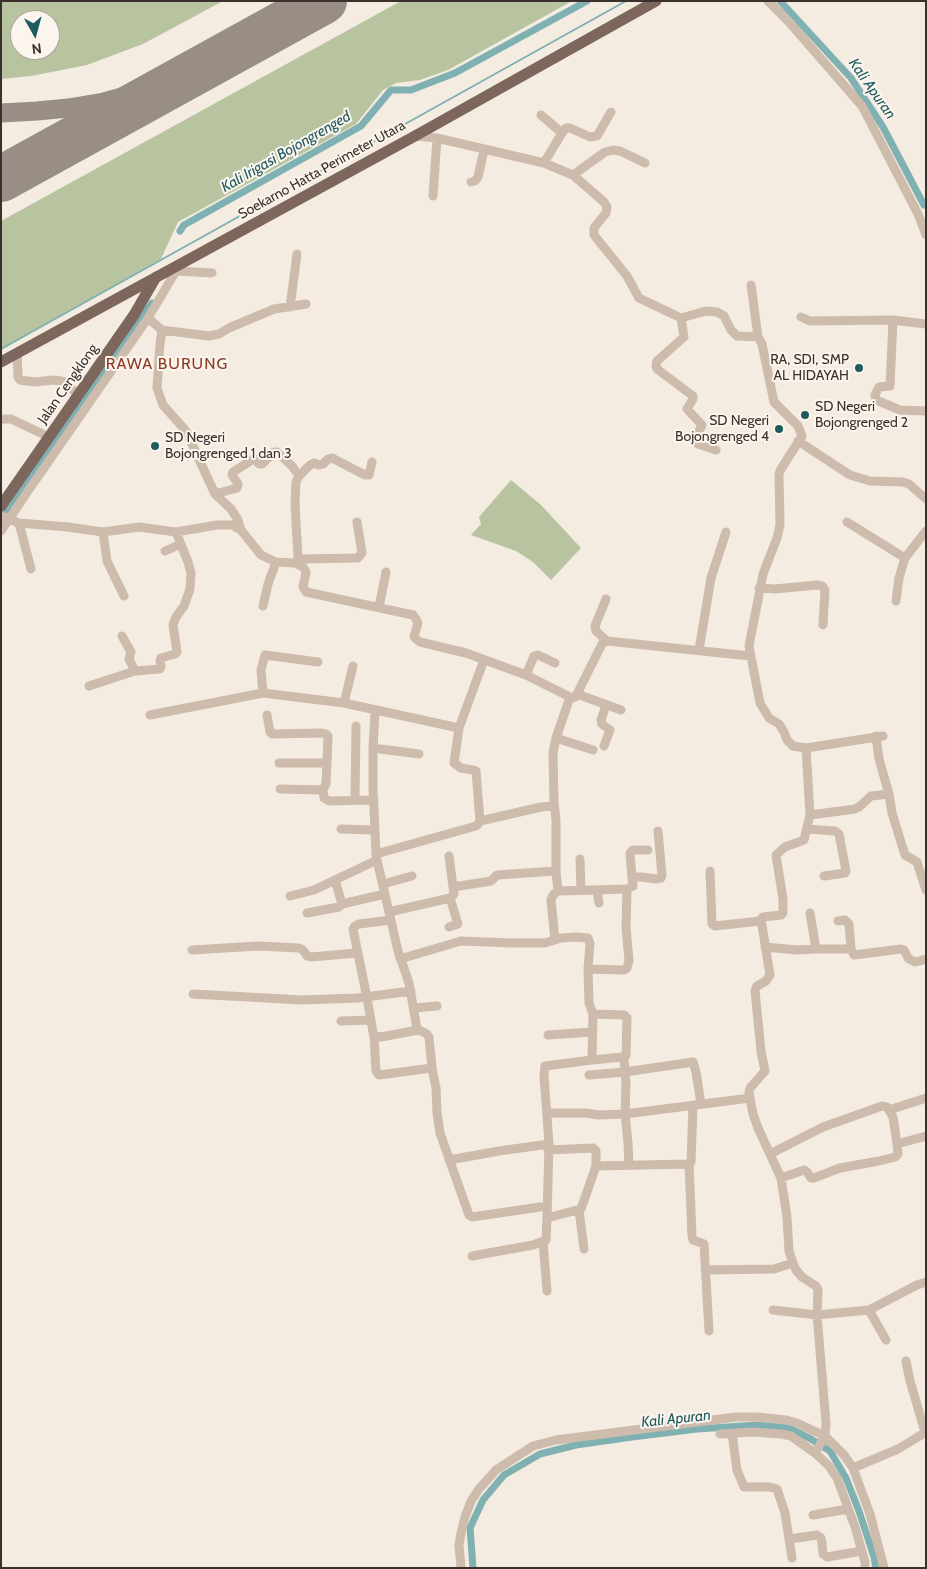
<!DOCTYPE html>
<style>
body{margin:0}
#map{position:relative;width:927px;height:1569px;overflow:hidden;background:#f4ebe1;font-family:Cabin,sans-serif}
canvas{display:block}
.frame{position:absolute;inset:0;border:2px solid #3b302b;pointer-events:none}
.north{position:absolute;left:10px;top:10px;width:50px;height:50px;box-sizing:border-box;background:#fbf5ee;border:1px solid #aea6a0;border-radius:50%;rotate:173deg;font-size:14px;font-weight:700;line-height:20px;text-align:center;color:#3b302b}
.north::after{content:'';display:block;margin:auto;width:18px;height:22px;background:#1f5a5e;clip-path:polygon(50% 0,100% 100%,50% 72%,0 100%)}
</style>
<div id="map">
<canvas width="927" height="1569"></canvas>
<div class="frame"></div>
<div class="north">N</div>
</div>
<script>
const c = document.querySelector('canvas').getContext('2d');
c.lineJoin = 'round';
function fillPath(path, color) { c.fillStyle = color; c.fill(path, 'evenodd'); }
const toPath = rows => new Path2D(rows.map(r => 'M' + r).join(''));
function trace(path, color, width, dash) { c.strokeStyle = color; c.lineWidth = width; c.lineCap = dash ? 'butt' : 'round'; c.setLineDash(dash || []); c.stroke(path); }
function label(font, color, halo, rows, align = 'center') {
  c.font = font + ' Cabin,sans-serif'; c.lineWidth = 4; c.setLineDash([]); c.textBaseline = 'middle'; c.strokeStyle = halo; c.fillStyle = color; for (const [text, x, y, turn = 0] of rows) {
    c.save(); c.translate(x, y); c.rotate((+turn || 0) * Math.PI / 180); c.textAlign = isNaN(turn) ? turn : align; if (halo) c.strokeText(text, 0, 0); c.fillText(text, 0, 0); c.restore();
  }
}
fillPath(toPath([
 [1,1,223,1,143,44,87,65,31,76,1,79],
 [20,20,50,20,50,50,20,50],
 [401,1,572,1,448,70,420,80,396,83,383,90,356,124,178,222,161,259,1,350,1,221],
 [511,480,541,505,581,548,551,580,533,562,516,551,471,535,481,524,479,517]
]), '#b8c4a0');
trace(toPath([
 [1,349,626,1]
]), '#7fb0b2', 2);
trace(toPath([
 [780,1,851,78,883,127,924,205],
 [180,231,184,225,361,126,391,90,411,90,455,73,587,1],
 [1,519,152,303],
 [473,1568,470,1528,483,1500,504,1475,540,1454,576,1445,632,1437,697,1429,757,1425,789,1428,811,1439,830,1451,846,1478,859,1511,874,1557,876,1568]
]), '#7fb0b2', 7);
trace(toPath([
 [1,113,37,111,68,108,104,102,140,92,171,82,214,62]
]), '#988e86', 19);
trace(toPath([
 [1,179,324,1]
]), '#988e86', 46);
trace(toPath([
 [768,1,789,22,862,106,918,214,926,235],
 [541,115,562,133,544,163],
 [562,133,566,128,570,128,590,137,597,136,611,112],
 [415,136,437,138,544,163,573,175,604,202,607,207,606,213,594,228,594,235,627,276,639,298,681,318,706,311,717,312,724,316,731,330,737,336,758,337,762,344,774,402,798,426,802,436,781,469,779,474,780,525,777,538,763,574,749,646,760,703,769,718,779,724,784,732,787,740,793,746,806,748,810,815,804,840,785,847,776,855,783,899,783,913,781,915,763,917,761,919,770,975,766,981,757,986,755,991,761,1051,765,1071,750,1088,749,1092,750,1098,753,1114,758,1128,781,1178,787,1217,789,1251,793,1263,796,1270,802,1277,816,1286,818,1290,817,1315,869,1310,917,1285,926,1282],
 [573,175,605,152,613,150,620,151,645,163],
 [471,182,475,181,478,177,484,150],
 [433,196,437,138],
 [174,268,176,271,212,273],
 [751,285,758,337],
 [290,307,297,254],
 [801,317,810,321,893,320,926,324],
 [148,318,162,330,209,336,219,334,229,328,274,309,306,304],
 [681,318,684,337,657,361,656,366,657,369,693,396,693,399,687,409,702,425,696,437,696,441,698,444,716,450],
 [893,320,890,386,879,387,875,395,876,400,900,410,926,411],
 [162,330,160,344,157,388,163,405,186,431,215,494,231,509,238,520,241,530],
 [17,353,18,377,20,380,35,382,53,380,61,381,65,382,78,395],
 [1,419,11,419,49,437],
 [798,441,850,475,870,481,903,482,909,484,926,499],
 [215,494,237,488,238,484,232,475,233,472,252,460,255,459,259,464,262,464,274,452,277,452,292,466,299,476],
 [1,516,19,523,68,527,103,532,139,527,176,532,217,525,232,525,241,530,261,555,276,562,295,563,303,567,306,572,303,587,306,592,413,615,416,619,418,623,414,636,416,639,420,642,466,653,526,675,572,698,575,697,577,694,602,644,607,641,750,656],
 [847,522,905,558],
 [19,523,31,569],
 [1,531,28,491,148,318,176,271],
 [103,532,107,561,124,596],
 [165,551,181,544],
 [298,559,358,558,362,553,357,522],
 [295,563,298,559,295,503,296,482,299,476,310,465,314,463,319,465,323,464,328,459,332,458,365,475,369,475,372,462],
 [759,588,775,589,817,585,822,586,825,590,823,625],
 [606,599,595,626,596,631,607,641],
 [896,601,899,578,905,558,926,531],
 [263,606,268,584,276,562],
 [379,607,386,572],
 [122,636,131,652,129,659,135,671],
 [699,650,711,578,726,532],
 [484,660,459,728,454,763,461,768,473,770,476,771,480,821,479,823,476,826,376,854,377,860,398,951,409,983,417,1029,427,1034,429,1037,432,1068,436,1088,437,1113,440,1133,469,1215,472,1217,547,1206],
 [526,675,534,656,538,655,555,663],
 [89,686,135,671,160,669,161,667,160,661,161,658,175,654,177,652,173,625,176,617,184,606,190,589,191,573,188,562,176,532],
 [263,693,261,670,265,655,318,662],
 [577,694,621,710],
 [344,703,353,666],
 [375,711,373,748,373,788,376,854],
 [150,715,263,693,344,703,459,728],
 [267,715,270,732,272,734,322,733,326,734,328,736,327,763,326,784,323,790],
 [876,736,879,759,889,794],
 [556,738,593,750],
 [604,746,610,730,602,724,601,720,606,705],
 [373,748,419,754],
 [806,748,883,736],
 [279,763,327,763],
 [280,789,323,790,324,798,329,801,374,800],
 [355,800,356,726],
 [810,815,855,809,859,807,871,796,889,794,892,813,905,855,917,862,926,890],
 [480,821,541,807,554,806],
 [341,829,374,830],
 [807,829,835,831,839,834,846,871,845,873,824,876],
 [449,856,453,887],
 [580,859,581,890],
 [710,871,712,924,715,926,760,921],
 [632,878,630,853,633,850,648,850],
 [335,880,342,904,385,894],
 [383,884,412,876],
 [597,890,599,903],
 [558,891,556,871,556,820,554,803,553,753,556,738,570,697],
 [290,896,314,890,377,860],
 [389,912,450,898,454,894,453,887,491,881,497,875,556,871],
 [307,913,339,907,342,904],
 [810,913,816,949],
 [391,920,359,924,355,926,353,929,367,998,373,1032,374,1036,381,1037,418,1030],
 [838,921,845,920,849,924,851,949,854,955,901,949,904,950,908,958,911,960,915,962,926,959],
 [449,927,458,924,450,898],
 [555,940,551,900,553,895,558,891,627,889,633,886,632,878,636,877,642,877,656,879,661,878,662,875,658,831],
 [765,947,797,950,816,949,851,949],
 [192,950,258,946,299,948,303,950,307,956,311,957,357,953],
 [400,959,461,941,512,943,545,943,561,938,575,937,588,938,590,944,588,969,589,1003,593,1014,592,1060],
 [588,969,624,970,627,968,629,961,626,927,627,889],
 [193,994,302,1000,358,998,411,991],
 [414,1008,437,1006],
 [593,1014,624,1015,627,1018,626,1055,624,1059],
 [341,1021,371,1020],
 [548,1035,592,1032],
 [374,1036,376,1071,379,1075,432,1068],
 [589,1075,625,1072,693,1062,696,1072,701,1104],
 [889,1110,926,1098],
 [547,1113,586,1113,598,1115,625,1114,750,1098],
 [548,1150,593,1148,596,1151,596,1166],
 [770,1154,823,1127,882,1106,887,1107,893,1117,897,1144],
 [449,1160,499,1151,549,1144],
 [689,1164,691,1162,693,1105],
 [629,1165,628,1143,625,1114,626,1083,624,1059,622,1057,592,1060,545,1066,544,1076,549,1144,547,1218,581,1209,596,1166,689,1164,692,1236,693,1240,704,1244,709,1331],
 [781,1178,804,1170,807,1172,811,1178,814,1178,840,1168,879,1161,895,1157,898,1154,897,1144,926,1136],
 [579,1210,584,1249],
 [543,1242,547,1291],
 [472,1256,533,1245,546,1240,547,1218],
 [706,1270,774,1269,793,1263],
 [773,1310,817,1315,826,1423,825,1436,815,1453],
 [869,1310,886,1340],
 [906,1361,910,1381,925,1432],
 [732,1433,737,1470,744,1487,770,1487,777,1489,785,1513,792,1558],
 [720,1434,752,1432,781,1434,791,1436,815,1453,829,1466,837,1478,855,1527,865,1562,865,1568],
 [853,1468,898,1449,926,1432],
 [813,1515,848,1509],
 [790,1539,817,1535,821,1538,822,1543,823,1554,827,1557,862,1551],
 [461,1568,459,1545,461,1533,465,1517,471,1501,479,1489,496,1470,533,1446,556,1440,736,1417,757,1417,786,1420,797,1423,825,1436,844,1455,853,1468,870,1514,884,1568]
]), '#cdbbac', 9);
trace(toPath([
 [1,362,415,136,656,1],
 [1,506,134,315,156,277]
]), '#7d675c', 11);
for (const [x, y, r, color] of [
 [859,368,5,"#1f5a5e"],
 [805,415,5,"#1f5a5e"],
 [779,429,5,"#1f5a5e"],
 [155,446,5,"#1f5a5e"]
]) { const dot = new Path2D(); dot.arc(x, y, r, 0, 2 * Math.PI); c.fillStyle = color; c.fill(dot); trace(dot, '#fbf5ee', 2); }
label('14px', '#3b302b', '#fbf5ee', [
 ["Soekarno Hatta Perimeter Utara",322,170,-29],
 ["Jalan Cengklong",68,384,-55]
]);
label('14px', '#3b302b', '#fbf5ee', [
 ["RA, SDI, SMP",849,360],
 ["AL HIDAYAH",849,376],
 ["SD Negeri",815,407,"left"],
 ["Bojongrenged 2",815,423,"left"],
 ["SD Negeri",769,421],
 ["Bojongrenged 4",769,437],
 ["SD Negeri",165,438,"left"],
 ["Bojongrenged 1 dan 3",165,454,"left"]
], 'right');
label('italic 15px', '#1f5a5e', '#fbf5ee', [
 ["Kali Apuran",872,89,55],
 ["Kali Irigasi Bojongrenged",286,152,-30],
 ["Kali Apuran",676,1419,-6]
]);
c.letterSpacing = '1px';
label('16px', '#8c3b22', '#fbf5ee', [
 ["RAWA BURUNG",167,364]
]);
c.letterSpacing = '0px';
</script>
